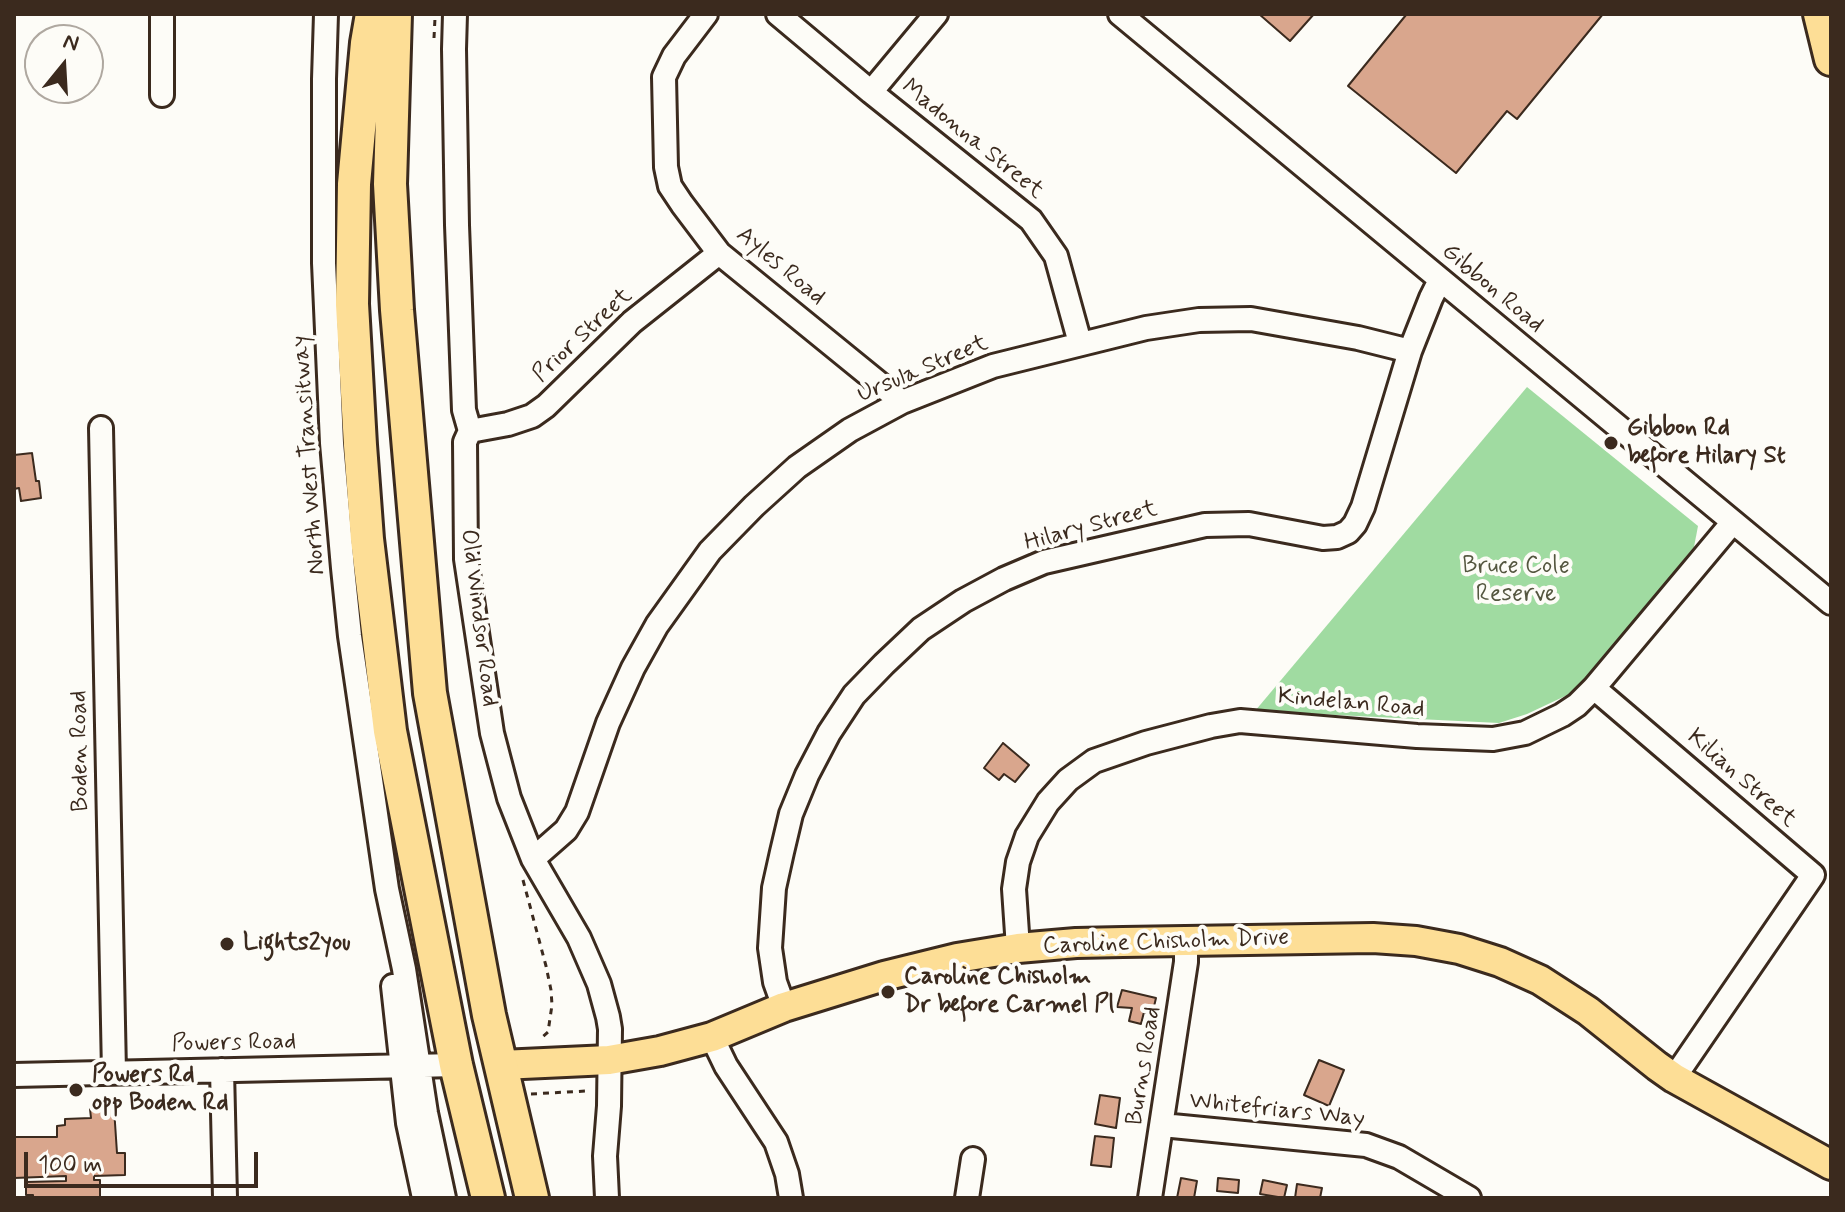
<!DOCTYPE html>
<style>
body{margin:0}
#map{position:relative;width:1845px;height:1212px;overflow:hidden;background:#fdfcf7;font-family:Mynerve,sans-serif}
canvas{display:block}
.frame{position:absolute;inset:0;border:16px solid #3b2a1e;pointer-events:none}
.north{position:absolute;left:24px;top:24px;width:80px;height:80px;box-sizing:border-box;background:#fdfcf7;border:2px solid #afa8a0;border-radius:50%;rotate:18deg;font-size:22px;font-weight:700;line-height:32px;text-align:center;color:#3b2a1e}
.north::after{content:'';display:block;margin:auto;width:28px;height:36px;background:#3b2a1e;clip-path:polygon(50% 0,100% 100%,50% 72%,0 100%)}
.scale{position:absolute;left:24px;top:1152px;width:234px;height:36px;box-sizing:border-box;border:4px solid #3b2a1e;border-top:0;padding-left:10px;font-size:24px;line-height:28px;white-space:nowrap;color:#3b2a1e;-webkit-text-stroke:6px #fdfcf7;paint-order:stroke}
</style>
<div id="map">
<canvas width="1845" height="1212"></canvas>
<div class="frame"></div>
<div class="north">N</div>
<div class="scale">100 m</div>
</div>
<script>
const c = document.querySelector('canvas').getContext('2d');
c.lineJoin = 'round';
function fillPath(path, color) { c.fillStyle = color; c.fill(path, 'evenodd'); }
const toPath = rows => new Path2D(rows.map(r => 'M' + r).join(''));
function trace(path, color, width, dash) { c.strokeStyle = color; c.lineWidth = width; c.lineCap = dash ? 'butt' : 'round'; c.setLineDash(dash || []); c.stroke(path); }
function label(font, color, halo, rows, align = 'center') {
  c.font = font + ' Mynerve,sans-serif'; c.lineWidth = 8; c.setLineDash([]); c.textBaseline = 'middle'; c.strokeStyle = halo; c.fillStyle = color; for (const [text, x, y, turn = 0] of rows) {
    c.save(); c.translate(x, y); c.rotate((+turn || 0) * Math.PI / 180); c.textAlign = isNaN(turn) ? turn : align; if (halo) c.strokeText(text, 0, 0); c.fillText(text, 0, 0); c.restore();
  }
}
fillPath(toPath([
 [1527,387,1698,526,1694,547,1578,690,1527,714,1499,723,1255,711]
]), '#a0dba1');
const building = toPath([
 [1259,14,1314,14,1290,41,1259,14],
 [1404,14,1603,14,1517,119,1507,111,1456,173,1348,86,1406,15,1404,14],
 [32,453,36,481,39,481,41,498,21,501,19,488,14,489,14,455,32,453],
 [1003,743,1029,765,1015,782,1004,774,999,780,984,768,1003,743],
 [1122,990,1156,998,1152,1015,1144,1012,1141,1024,1129,1021,1132,1008,1117,1007,1122,990],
 [1319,1060,1344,1070,1329,1106,1304,1095,1319,1060],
 [1100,1095,1120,1098,1116,1128,1095,1124,1100,1095],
 [114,1108,117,1153,125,1153,125,1175,94,1176,94,1180,100,1180,100,1198,33,1198,33,1195,26,1195,26,1182,66,1181,66,1176,14,1178,14,1137,57,1137,57,1126,65,1125,65,1119,91,1118,90,1109,114,1108],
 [1095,1136,1114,1138,1111,1167,1091,1165,1095,1136],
 [1181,1178,1197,1181,1194,1198,1177,1198,1181,1178],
 [1218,1178,1239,1180,1238,1193,1217,1191,1218,1178],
 [1263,1180,1287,1185,1284,1198,1260,1194,1263,1180],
 [1297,1184,1322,1188,1320,1198,1295,1198,1297,1184]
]);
fillPath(building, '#d9a68d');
trace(building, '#3b2a1e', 2);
const minor = toPath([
 [326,14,324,79,324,263,332,443,343,568,350,636,387,889,404,969,426,1113,444,1198],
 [455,14,454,49,457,225,464,410,470,431,465,442,466,559,492,733,509,798,533,859,579,938,599,984,608,1017,610,1029,609,1106,605,1156,607,1198],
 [706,14,674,56,664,77,666,167,670,186,682,204,719,253,902,402],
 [778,14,871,92,1031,220,1056,256,1080,343],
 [1120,14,1831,603],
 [871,92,936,14],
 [162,95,162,14],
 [101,428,114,1072],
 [470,431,508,424,532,416,546,406,632,322,719,253],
 [1594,688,1813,875,1674,1078],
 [533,859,566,830,577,812,608,723,633,668,657,625,710,551,754,506,797,467,850,430,902,402,993,366,1146,328,1199,320,1251,319,1358,338,1410,351],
 [1018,948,1014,889,1018,862,1027,836,1048,802,1068,780,1094,761,1146,743,1211,726,1240,721,1417,736,1493,739,1525,733,1562,715,1577,705,1594,688,1733,522],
 [393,986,408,1123,424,1198],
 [784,1007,775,982,770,948,774,888,782,852,791,814,807,775,829,733,854,695,884,664,921,629,963,601,1004,579,1044,562,1205,525,1249,524,1323,538,1337,537,1348,532,1355,524,1363,507,1410,351,1431,298,1440,280],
 [712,1037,726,1066,776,1142,787,1174,791,1198],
 [222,1070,225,1198],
 [14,1075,456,1065],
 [1162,1125,1366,1145,1399,1157,1469,1198],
 [967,1198,973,1159],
 [1150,1198,1186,962,1186,941]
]);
const major = toPath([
 [501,1065,609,1060,660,1051,712,1037,784,1007,884,976,957,958,1018,948,1076,943,1123,942,1373,938,1416,941,1459,949,1500,962,1540,980,1588,1011,1657,1066,1674,1078,1831,1165]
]);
const highway = toPath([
 [372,14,367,43,354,184,352,304,360,445,367,539,390,731,456,1065,488,1198],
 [395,14,390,184,397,310,430,693,489,1015,532,1198],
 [1820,14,1831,59]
]);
trace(minor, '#3b2a1e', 28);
trace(major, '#3b2a1e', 34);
trace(highway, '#3b2a1e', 38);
trace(toPath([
 [434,38,435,18],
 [523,880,546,966,551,990,552,1005,548,1032,539,1040],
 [531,1094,586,1091,590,1093]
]), '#3b2a1e', 3, [6, 6]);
trace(minor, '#fdfcf7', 22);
trace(major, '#fdde96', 28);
trace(highway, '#fdde96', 32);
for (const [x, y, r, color] of [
 [1611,443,8,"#3b2a1e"],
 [227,944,8,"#3b2a1e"],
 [888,992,8,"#3b2a1e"],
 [76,1090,8,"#3b2a1e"]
]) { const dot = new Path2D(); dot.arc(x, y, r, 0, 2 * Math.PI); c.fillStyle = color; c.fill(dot); trace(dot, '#fdfcf7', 3); }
label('24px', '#3b2a1e', '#fdfcf7', [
 ["Madonna Street",972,140,39],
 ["Ayles Road",780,267,40],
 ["Gibbon Road",1492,289,40],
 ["Prior Street",583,336,-43],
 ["Ursula Street",923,370,-23],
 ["North West Transitway",310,455,-94],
 ["Hilary Street",1091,527,-15],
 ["Old Windsor Road",478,618,83],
 ["Kindelan Road",1351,704,5],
 ["Boden Road",81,751,-91],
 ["Kilian Street",1741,779,41],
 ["Caroline Chisholm Drive",1166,943,-2],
 ["Powers Road",234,1044,-1],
 ["Burns Road",1145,1066,-81],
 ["Whitefriars Way",1277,1111,6]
]);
label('bold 24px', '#3b2a1e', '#fdfcf7', [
 ["Gibbon Rd",1627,429],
 ["before Hilary St",1627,457],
 ["Lights2you",243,944],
 ["Caroline Chisholm",904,978],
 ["Dr before Carmel Pl",904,1006],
 ["Powers Rd",92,1076],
 ["opp Boden Rd",92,1104]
], 'left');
label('24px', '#54563f', '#fdfcf7', [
 ["Bruce Cole",1516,567],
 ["Reserve",1516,595]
]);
</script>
